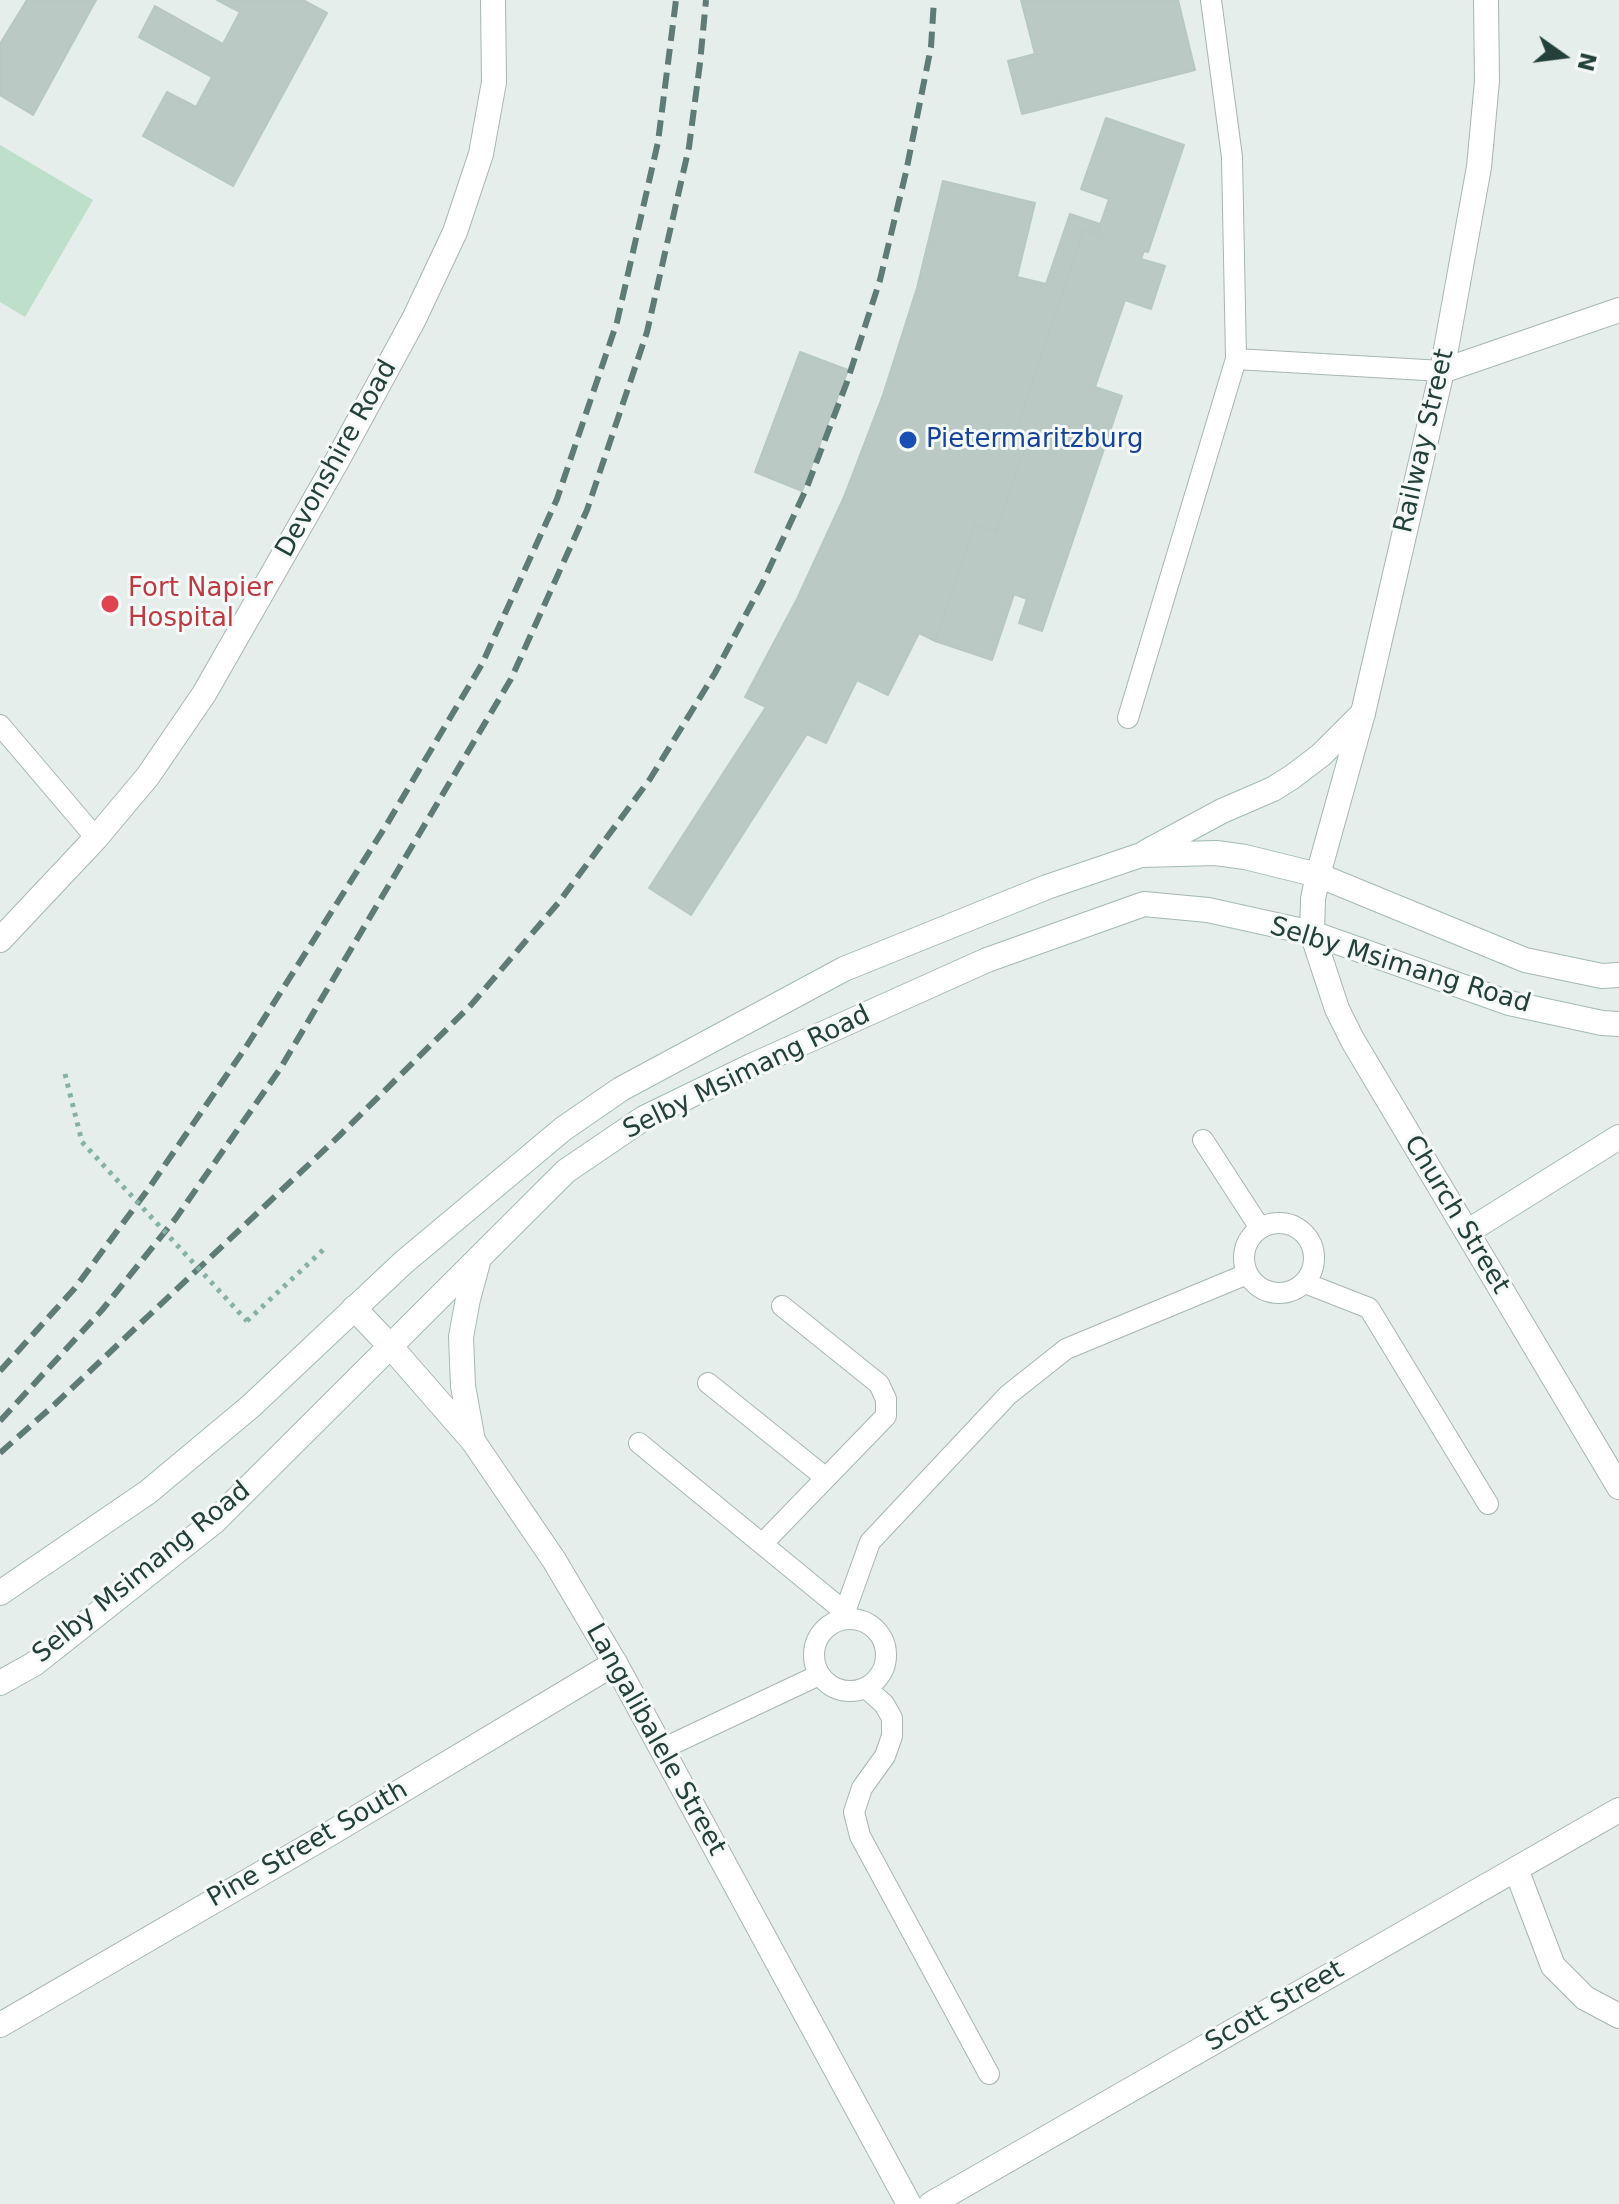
<!DOCTYPE html>
<style>
body{margin:0}
#map{position:relative;width:1619px;height:2204px;overflow:hidden;background:#e5eeea;font-family:"DejaVu Sans",sans-serif}
canvas{display:block}
.north{position:absolute;left:1523px;top:16px;width:80px;height:80px;-webkit-text-stroke:6px #f5faf8;paint-order:stroke;rotate:104deg;font-size:22px;font-weight:700;line-height:32px;text-align:center;color:#24403b}
.north::after{content:'';display:block;margin:auto;width:28px;height:36px;background:#24403b;clip-path:polygon(50% 0,100% 100%,50% 72%,0 100%)}
</style>
<div id="map">
<canvas width="1619" height="2204"></canvas>
<div class="north">N</div>
</div>
<script>
const c = document.querySelector('canvas').getContext('2d');
c.lineJoin = 'round';
function fillPath(path, color) { c.fillStyle = color; c.fill(path, 'evenodd'); }
const toPath = rows => new Path2D(rows.map(r => 'M' + r).join(''));
function trace(path, color, width, dash) { c.strokeStyle = color; c.lineWidth = width; c.lineCap = dash ? 'butt' : 'round'; c.setLineDash(dash || []); c.stroke(path); }
function label(font, color, halo, rows, align = 'center') {
  c.font = font + ' "DejaVu Sans",sans-serif'; c.lineWidth = 6; c.setLineDash([]); c.textBaseline = 'middle'; c.strokeStyle = halo; c.fillStyle = color; for (const [text, x, y, turn = 0] of rows) {
    c.save(); c.translate(x, y); c.rotate((+turn || 0) * Math.PI / 180); c.textAlign = isNaN(turn) ? turn : align; if (halo) c.strokeText(text, 0, 0); c.fillText(text, 0, 0); c.restore();
  }
}
fillPath(toPath([
 [0,145,93,200,25,317,0,302]
]), '#bedfc9');
const building = toPath([
 [27,0,96,0,33,115,0,95,0,44,27,0],
 [217,0,303,0,327,13,233,186,143,136,167,92,196,107,212,77,139,37,155,6,223,44,240,12,217,0],
 [1021,0,1178,0,1195,70,1022,114,1008,61,1035,54,1021,0],
 [1106,118,1184,145,1148,252,1144,251,1141,259,1165,266,1151,309,1125,300,1095,387,1122,396,1042,631,1019,623,1027,599,1014,594,992,660,935,641,975,525,996,532,1027,442,1013,438,1084,230,1097,234,1109,199,1081,189,1106,118],
 [943,181,1035,203,1017,277,1046,284,1070,214,1100,224,1097,234,1084,230,1013,438,1027,442,996,532,975,525,935,641,919,633,888,695,857,680,826,743,807,734,691,915,649,888,766,707,745,697,797,599,844,497,883,395,917,288,943,181],
 [800,352,848,370,802,491,755,472,800,352]
]);
fillPath(building, '#bac9c4');
trace(building, '#b7c8c2', 2);
const service = toPath([
 [1236,359,1442,371],
 [1128,718,1236,359,1232,157,1211,0],
 [0,725,96,838],
 [1203,1140,1260,1228],
 '1244 1258a35 35 0 1 1 70 0a35 35 0 1 1-70 0Z',
 [1305,1283,1369,1308,1488,1504],
 [708,1383,826,1478],
 [639,1443,845,1612],
 [763,1543,886,1416,886,1399,879,1384,782,1306],
 '814 1655a36 36 0 1 1 72 0a36 36 0 1 1-72 0Z',
 [842,1620,870,1542,1008,1395,1066,1349,1247,1274],
 [866,1688,884,1704,892,1718,892,1736,885,1756,862,1788,854,1812,860,1836,989,2074],
 [662,1749,819,1675]
]);
const minor = toPath([
 [1486,0,1487,81,1479,167,1442,371,1363,713,1318,875,1313,899,1312,933,1337,1009,1353,1041,1619,1487],
 [1442,371,1619,310],
 [0,940,96,838,148,776,204,694,337,461,414,319,455,232,481,154,494,82,493,0],
 [1516,1869,1553,1966,1585,1998,1619,2016],
 [0,2025,331,1833,615,1663],
 [931,2204,1619,1810]
]);
const tertiary = toPath([
 [354,1308,391,1347,473,1441,554,1560,615,1663,909,2204]
]);
const secondary = toPath([
 [1146,852,1222,811,1273,789,1292,777,1321,755,1363,713],
 [1467,1232,1619,1137],
 [473,1441,463,1386,461,1337,468,1299,478,1262],
 [0,1593,148,1492,251,1406,404,1262,563,1129,621,1089,844,969,1047,887,1141,855,1216,853,1245,857,1318,875,1525,960,1602,976,1619,975],
 [0,1683,34,1664,215,1521,566,1171,644,1118,751,1066,987,960,1144,904,1208,910,1312,933,1509,1003,1602,1023,1619,1024]
]);
trace(service, '#a7b6b2', 22);
trace(minor, '#a7b6b2', 26);
trace(tertiary, '#a7b6b2', 26);
trace(secondary, '#a3bab3', 26);
trace(toPath([
 [65,1074,82,1142],
 [247,1321,323,1250]
]), '#85b1a7', 5, [4, 6]);
trace(service, '#fff', 20);
trace(minor, '#fff', 24);
trace(tertiary, '#fff', 24);
trace(secondary, '#fff', 24);
trace(toPath([
 [0,1371,75,1288,149,1188,246,1047,387,824,482,664,557,499,617,322,658,142,676,0],
 [0,1421,102,1310,176,1218,280,1069,511,679,587,510,647,332,689,147,700,63,706,0],
 [0,1453,54,1405,339,1136,471,1005,559,902,650,779,715,673,762,584,807,487,847,382,880,280,906,172,931,47,934,0]
]), '#5e7b76', 6, [16, 8]);
trace(toPath([
 [82,1142,247,1321]
]), '#85b1a7', 5, [4, 6]);
for (const [x, y, r, color] of [
 [908,440,10,"#1a4fb4"],
 [110,604,10,"#e0444e"]
]) { const dot = new Path2D(); dot.arc(x, y, r, 0, 2 * Math.PI); c.fillStyle = color; c.fill(dot); trace(dot, '#f5faf8', 3); }
label('26px', '#164399', '#f5faf8', [
 ["Pietermaritzburg",926,440]
], 'left');
label('26px', '#24403b', '#f5faf8', [
 ["Railway Street",1425,441,-77],
 ["Devonshire Road",337,459,-61],
 ["Selby Msimang Road",1400,966,17],
 ["Selby Msimang Road",747,1073,-26],
 ["Church Street",1456,1215,59],
 ["Selby Msimang Road",142,1573,-39],
 ["Langalibalele Street",655,1740,61],
 ["Pine Street South",308,1845,-30],
 ["Scott Street",1275,2007,-30]
]);
label('26px', '#be3a42', '#f5faf8', [
 ["Fort Napier",128,589],
 ["Hospital",128,619]
], 'left');
</script>
